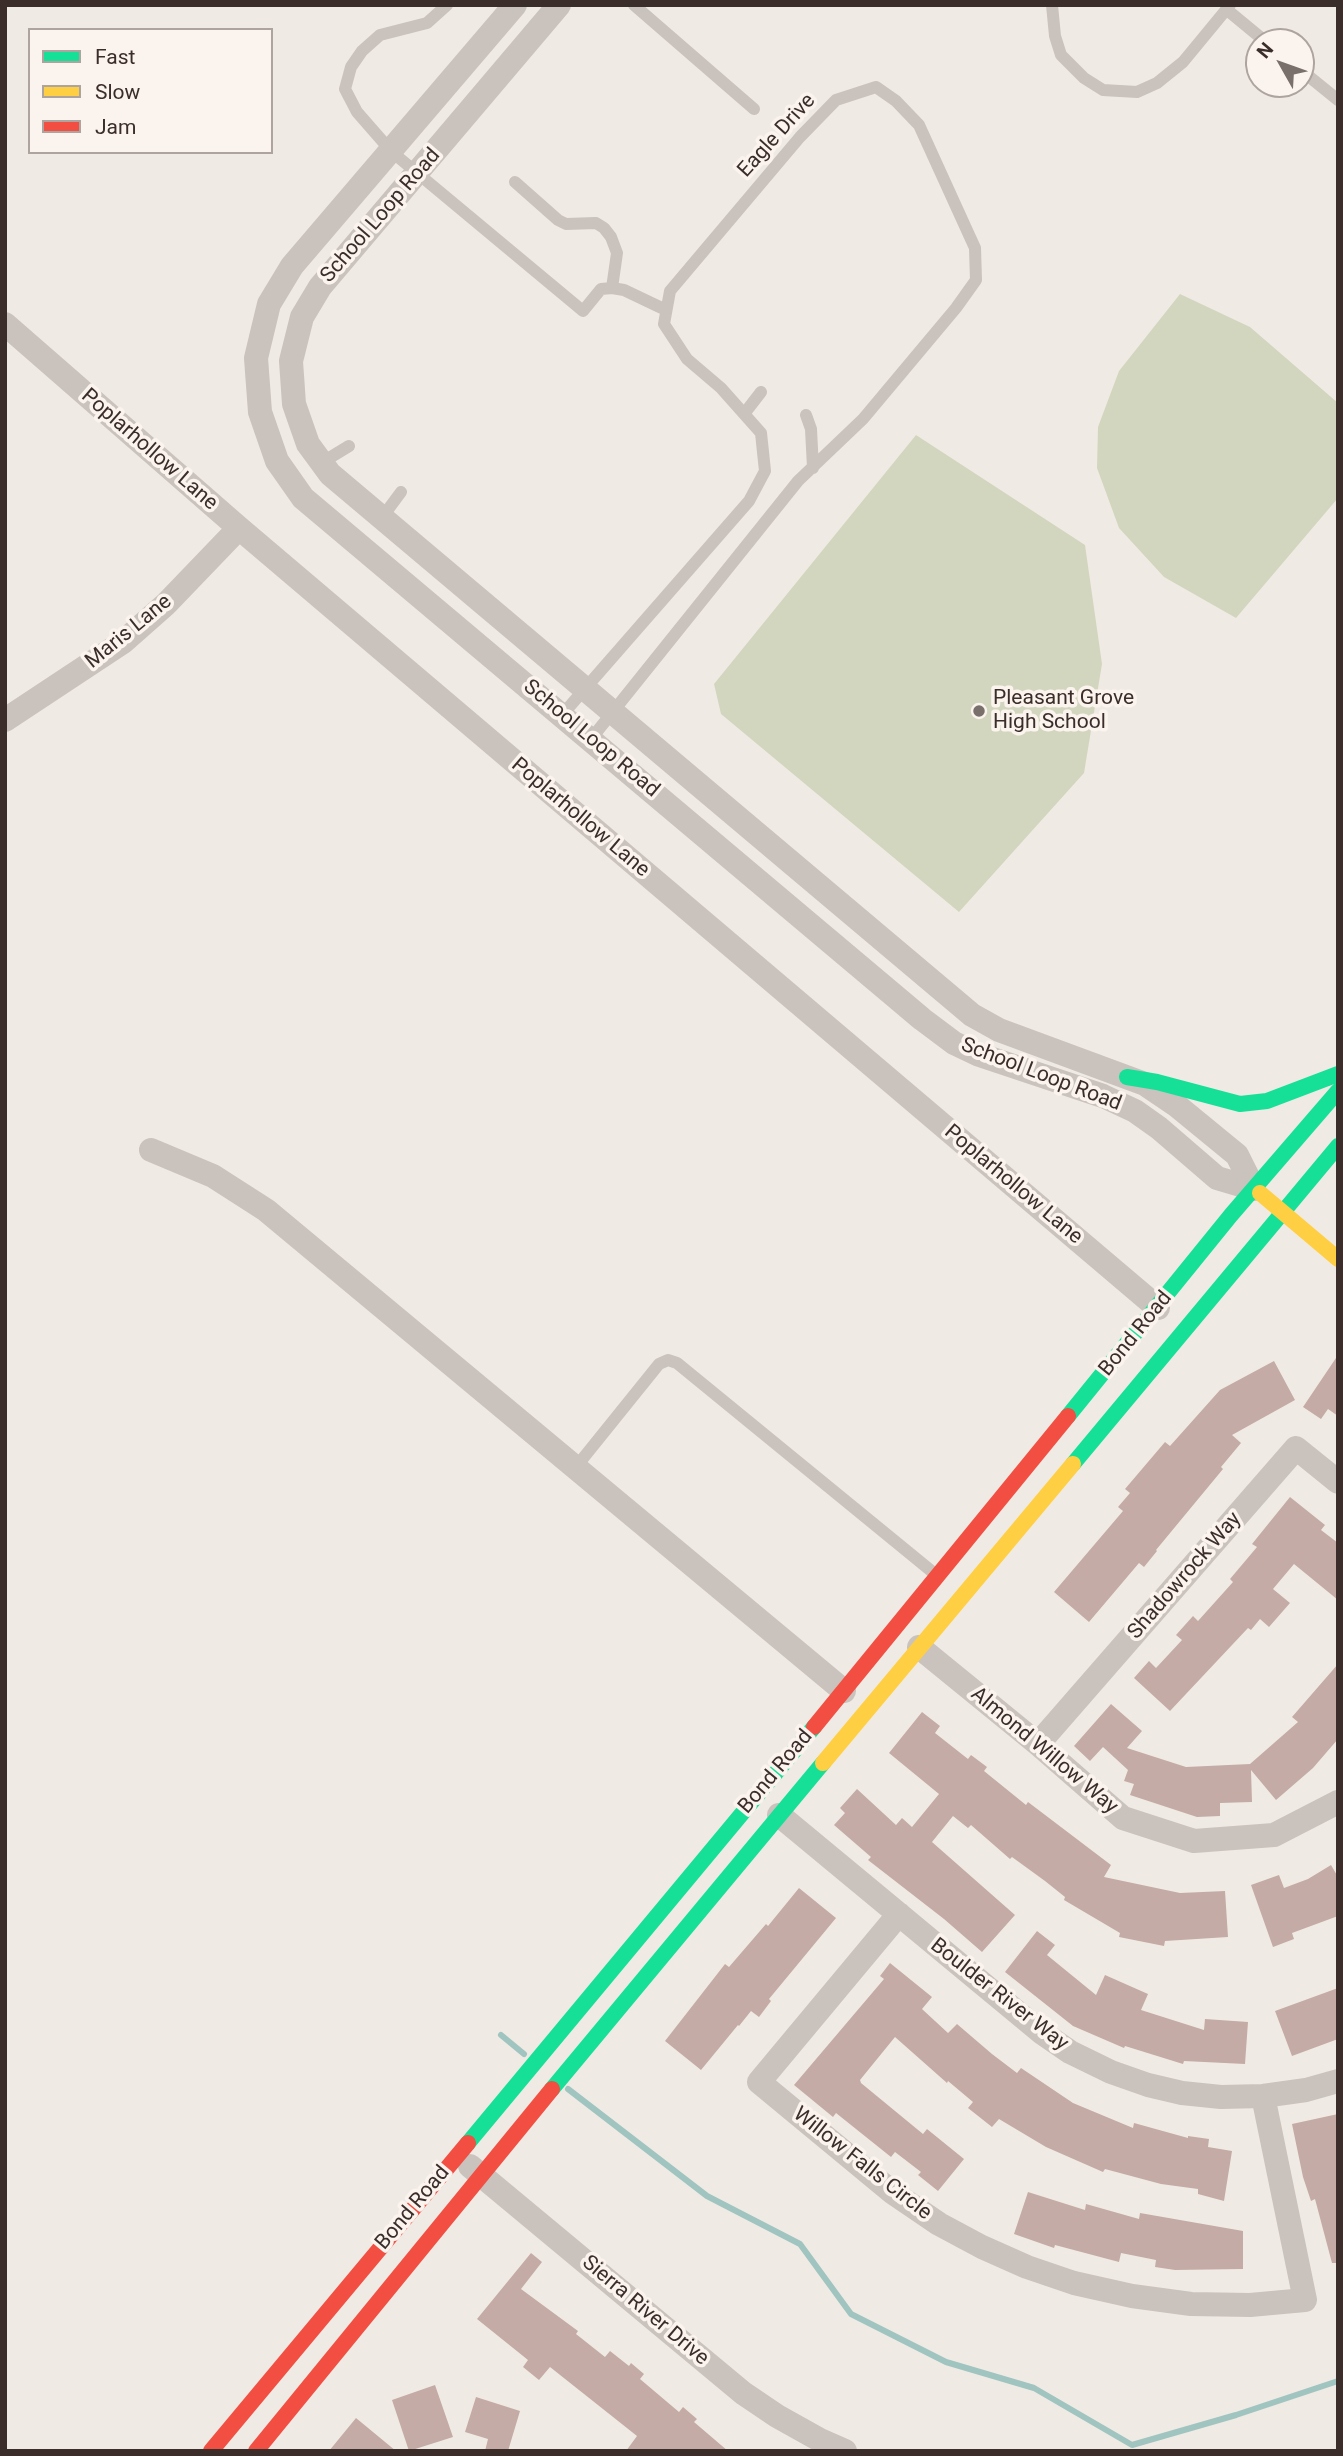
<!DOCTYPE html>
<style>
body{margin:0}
#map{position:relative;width:1343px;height:2456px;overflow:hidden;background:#f0eae4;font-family:Roboto,sans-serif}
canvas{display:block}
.frame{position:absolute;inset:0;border:7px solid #3b2e2a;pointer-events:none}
.legend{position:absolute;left:28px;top:28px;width:245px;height:126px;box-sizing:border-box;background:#fbf3ed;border:2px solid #aea49f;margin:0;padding:9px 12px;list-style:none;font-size:21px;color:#3b2e2a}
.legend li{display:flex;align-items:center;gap:14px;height:35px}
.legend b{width:35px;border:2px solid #aea49f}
.north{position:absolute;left:1245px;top:28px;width:70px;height:70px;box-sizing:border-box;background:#fbf3ed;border:2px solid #aea49f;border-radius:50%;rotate:310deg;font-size:19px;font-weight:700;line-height:28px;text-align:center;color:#3b2e2a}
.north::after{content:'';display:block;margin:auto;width:24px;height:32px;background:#7a706b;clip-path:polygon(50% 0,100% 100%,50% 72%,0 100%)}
</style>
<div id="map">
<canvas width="1343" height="2456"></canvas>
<div class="frame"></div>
<ul class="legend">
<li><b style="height:9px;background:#16e098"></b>Fast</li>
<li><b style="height:9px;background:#ffcf43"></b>Slow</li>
<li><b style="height:9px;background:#f24e42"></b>Jam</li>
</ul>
<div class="north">N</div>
</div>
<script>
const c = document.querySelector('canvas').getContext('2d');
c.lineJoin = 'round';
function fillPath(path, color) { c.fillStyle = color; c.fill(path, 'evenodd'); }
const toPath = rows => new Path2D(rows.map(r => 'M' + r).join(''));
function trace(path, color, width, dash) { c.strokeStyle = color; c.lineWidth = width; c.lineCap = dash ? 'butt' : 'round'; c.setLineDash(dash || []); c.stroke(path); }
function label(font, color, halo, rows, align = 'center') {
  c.font = font + ' Roboto,sans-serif'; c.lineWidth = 7; c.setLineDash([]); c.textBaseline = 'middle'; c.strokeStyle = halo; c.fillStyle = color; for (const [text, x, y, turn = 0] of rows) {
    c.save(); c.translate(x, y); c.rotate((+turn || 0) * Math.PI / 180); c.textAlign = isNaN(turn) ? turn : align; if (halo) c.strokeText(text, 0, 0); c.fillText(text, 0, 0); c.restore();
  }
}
fillPath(toPath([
 [1180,294,1250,327,1338,403,1338,498,1236,618,1164,577,1119,528,1097,468,1098,427,1119,371],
 [916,435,1085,545,1102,664,1084,773,959,912,721,714,714,684]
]), '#d3d6be');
trace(toPath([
 [501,2035,524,2054],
 [568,2089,707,2196,800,2244,851,2314,946,2362,1034,2388,1132,2445,1236,2415,1338,2381]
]), '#a0c4bf', 6);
fillPath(toPath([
 [1338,1355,1338,1416,1328,1409,1321,1419,1303,1407],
 [1274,1361,1295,1400,1232,1435,1241,1443,1221,1467,1223,1469,1156,1550,1157,1551,1144,1567,1139,1563,1089,1622,1054,1592,1123,1511,1118,1507,1130,1493,1125,1489,1165,1442,1170,1446,1220,1390],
 [1290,1497,1325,1525,1321,1530,1338,1543,1338,1600,1294,1564,1273,1589,1290,1603,1269,1627,1260,1619,1251,1630,1248,1628,1170,1711,1134,1678,1149,1661,1156,1668,1182,1640,1176,1635,1193,1616,1198,1621,1233,1582,1230,1579,1257,1547,1252,1544],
 [1338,1664,1338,1739,1313,1768,1276,1800,1251,1770,1252,1802,1220,1803,1220,1816,1197,1817,1130,1795,1134,1784,1124,1781,1128,1770,1103,1747,1090,1761,1074,1746,1111,1704,1142,1731,1127,1748,1186,1767,1250,1764,1298,1722,1292,1717],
 [922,1712,940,1726,935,1733,968,1759,971,1755,987,1767,984,1771,1026,1805,1028,1802,1111,1865,1104,1877,1180,1893,1225,1891,1228,1937,1165,1941,1164,1946,1119,1937,1120,1933,1064,1900,1065,1897,1045,1881,1012,1857,1010,1859,971,1825,968,1828,953,1816,932,1842,1015,1915,982,1952,944,1919,868,1860,871,1857,834,1825,845,1813,840,1808,857,1789,896,1825,902,1818,912,1827,939,1794,889,1753],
 [1331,1865,1338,1877,1338,1916,1292,1933,1294,1939,1273,1947,1251,1885,1279,1875,1284,1888,1308,1879],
 [799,1888,836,1918,769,1999,771,2001,759,2017,751,2011,739,2026,738,2025,701,2070,665,2041,725,1964,729,1967,766,1924,768,1926],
 [1037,1931,1055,1945,1047,1955,1096,1995,1105,1975,1148,1994,1141,2010,1204,2030,1205,2019,1248,2022,1245,2064,1184,2061,1183,2064,1125,2046,1124,2048,1073,2026,1005,1972],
 [890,1963,932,1997,922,2009,948,2033,957,2024,992,2054,1017,2073,1021,2068,1073,2103,1133,2128,1134,2123,1188,2138,1188,2136,1209,2139,1208,2147,1232,2151,1224,2201,1198,2194,1198,2189,1161,2184,1105,2169,1103,2172,1046,2147,999,2119,992,2127,968,2108,973,2102,948,2081,947,2083,895,2037,860,2080,861,2083,923,2134,927,2129,964,2159,938,2191,918,2175,921,2172,895,2152,891,2157,836,2113,833,2117,794,2085,884,1979,880,1976],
 [1338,1988,1338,2039,1292,2056,1275,2011],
 [1338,2114,1338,2263,1332,2263,1315,2199,1311,2201,1303,2177,1292,2124],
 [1028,2192,1085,2210,1086,2204,1139,2219,1140,2213,1243,2231,1243,2269,1175,2270,1155,2267,1156,2260,1121,2253,1119,2262,1055,2245,1054,2248,1014,2234],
 [531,2253,542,2262,521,2289,578,2331,576,2334,605,2357,610,2351,629,2366,631,2363,644,2374,640,2379,679,2412,683,2407,697,2419,694,2422,728,2451,626,2451,637,2436,550,2367,539,2380,523,2367,528,2360,477,2319],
 [435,2385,453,2437,409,2451,392,2400],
 [476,2397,520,2411,508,2451,485,2451,488,2439,465,2432],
 [356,2418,396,2451,329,2451]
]), '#c5aba5');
trace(toPath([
 [447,5,427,23,380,35,362,51,351,67,345,89,357,112,392,152,583,311,601,289,612,288,624,290,666,310],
 [634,5,754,109],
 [1052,5,1055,36,1061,55,1084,78,1103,90,1137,92,1157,83,1183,62,1230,5],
 [1226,9,1266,42],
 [1301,70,1338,100],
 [515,182,558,220,566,224,596,223,604,228,611,237,617,253,612,288],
 [744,414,761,392],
 [806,415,811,429,813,468],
 [321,463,349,446],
 [381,519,401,492],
 [562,715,749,501,765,471,761,433,721,388,687,359,664,324,670,291,800,137,836,100,876,87,896,101,919,125,975,248,976,280,956,308,863,419,798,481,591,739],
 [576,1467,659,1364,668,1360,677,1363,935,1574]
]), '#cac2bd', 12);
trace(toPath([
 [515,5,292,266,269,304,256,358,260,412,277,461,303,498,922,1019,954,1043,977,1054,1103,1096,1135,1111,1159,1128,1217,1178,1254,1189],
 [559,5,320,287,302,317,291,361,294,404,308,444,330,474,972,1015,999,1030,1145,1084,1176,1105,1237,1155,1254,1189],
 [5,324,239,528,1158,1308],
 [5,720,123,642,166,604,239,528],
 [151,1150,213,1176,266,1210,844,1691],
 [919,1647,1038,1744,1123,1818,1194,1841,1274,1835,1338,1802],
 [1038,1744,1296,1448,1338,1482],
 [779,1815,1041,2032,1070,2052,1111,2072,1148,2085,1182,2093,1221,2097,1263,2096,1306,2090,1338,2081],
 [899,1914,759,2082,892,2192,939,2224,982,2247,1027,2267,1074,2283,1132,2296,1191,2304,1250,2305,1305,2300,1263,2096],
 [470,2166,743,2393,777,2416,820,2440,845,2451]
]), '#cac2bd', 24);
trace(toPath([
 [1127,1077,1157,1082,1240,1104,1267,1101,1338,1074],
 [1068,1416,1231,1215,1338,1091],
 [1073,1464,1338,1146],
 [552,2089,823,1763],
 [468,2143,814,1727]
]), '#16e098', 16);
trace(toPath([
 [1260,1193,1338,1259],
 [823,1763,1073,1464]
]), '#ffcf43', 16);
trace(toPath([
 [814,1727,1068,1416],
 [211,2451,468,2143],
 [256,2451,552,2089]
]), '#f24e42', 16);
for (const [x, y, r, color] of [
 [979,711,7,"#7a706b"]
]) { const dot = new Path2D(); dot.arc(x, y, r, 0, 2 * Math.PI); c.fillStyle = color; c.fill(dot); trace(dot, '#fbf3ed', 2.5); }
label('21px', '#3b2e2a', '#fbf3ed', [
 ["Eagle Drive",777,136,-48],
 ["School Loop Road",381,216,-49],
 ["Poplarhollow Lane",149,450,41],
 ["Maris Lane",129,632,-39],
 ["School Loop Road",591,739,40],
 ["Poplarhollow Lane",580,818,40],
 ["School Loop Road",1041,1075,21],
 ["Poplarhollow Lane",1013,1185,40],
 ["Bond Road",1136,1334,-51],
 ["Shadowrock Way",1185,1576,-49],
 ["Almond Willow Way",1044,1751,40],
 ["Bond Road",776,1772,-50],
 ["Boulder River Way",999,1995,38],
 ["Willow Falls Circle",862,2164,38],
 ["Bond Road",413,2208,-50],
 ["Sierra River Drive",645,2311,40]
]);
label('21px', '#3b2e2a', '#fbf3ed', [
 ["Pleasant Grove",993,699],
 ["High School",993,723]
], 'left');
</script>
